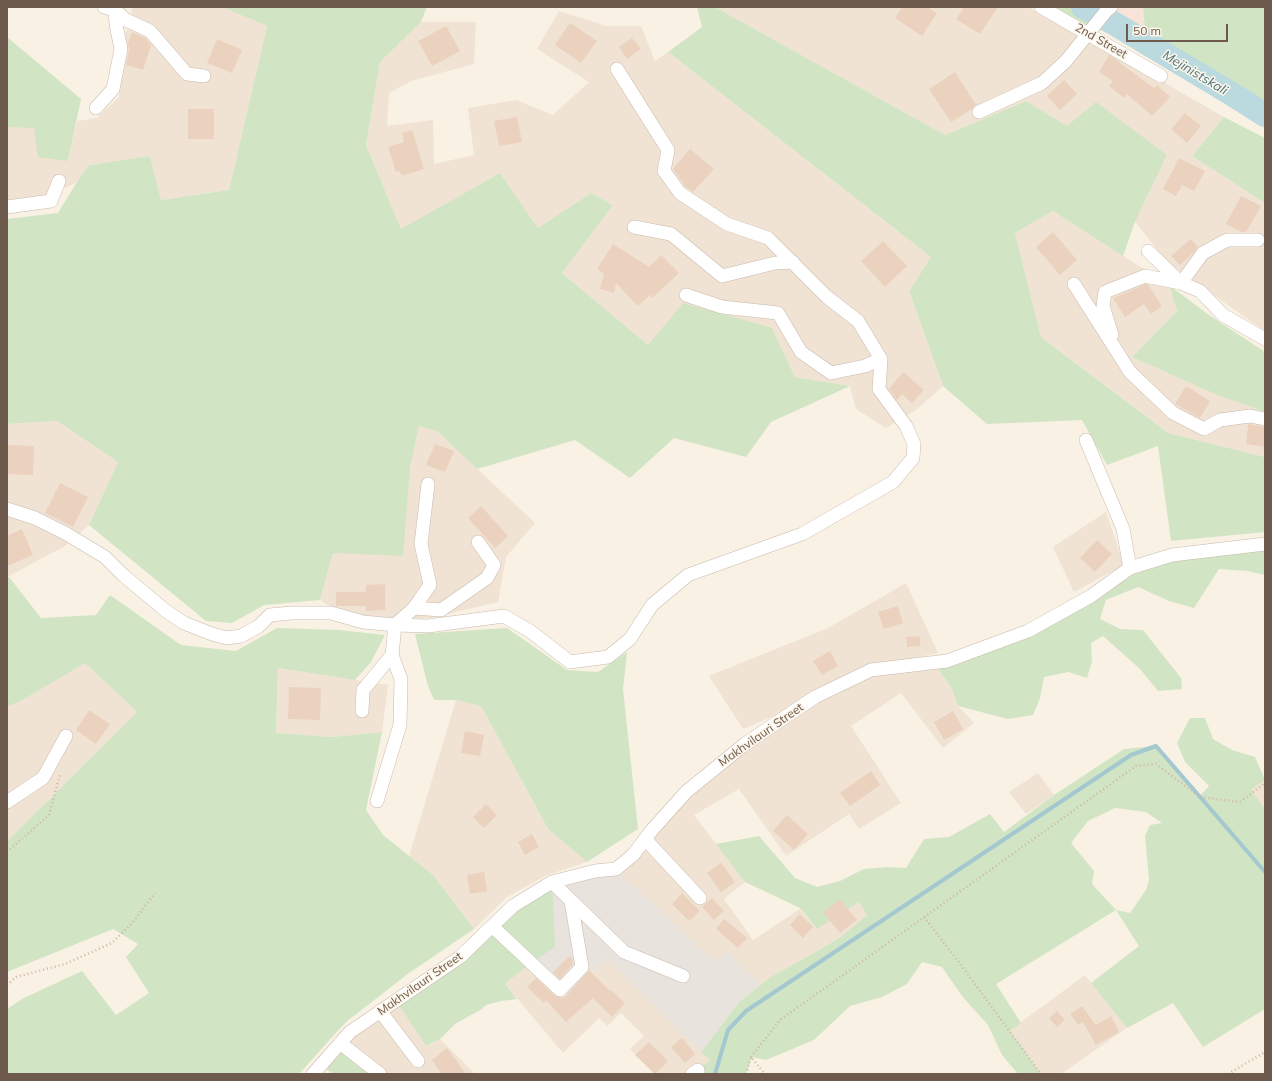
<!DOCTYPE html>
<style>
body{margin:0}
#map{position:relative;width:1272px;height:1081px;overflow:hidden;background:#f9f1e4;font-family:Mulish,sans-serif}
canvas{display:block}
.frame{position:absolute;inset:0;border:8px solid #6e5a4d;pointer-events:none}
.scale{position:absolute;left:1126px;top:24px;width:102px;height:18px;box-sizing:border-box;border:2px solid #6e5a4d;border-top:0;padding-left:5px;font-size:12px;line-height:14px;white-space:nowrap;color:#6e5a4d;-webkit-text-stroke:3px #fcf5e9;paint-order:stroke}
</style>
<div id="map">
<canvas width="1272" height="1081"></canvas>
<div class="frame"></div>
<div class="scale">50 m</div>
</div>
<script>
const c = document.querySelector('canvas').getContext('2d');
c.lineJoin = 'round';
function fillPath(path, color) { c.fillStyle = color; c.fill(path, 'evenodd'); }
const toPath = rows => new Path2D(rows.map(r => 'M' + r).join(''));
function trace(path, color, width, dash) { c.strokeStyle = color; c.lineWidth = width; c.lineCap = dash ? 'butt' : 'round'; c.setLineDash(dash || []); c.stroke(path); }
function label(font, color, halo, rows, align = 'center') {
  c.font = font + ' Mulish,sans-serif'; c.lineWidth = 3; c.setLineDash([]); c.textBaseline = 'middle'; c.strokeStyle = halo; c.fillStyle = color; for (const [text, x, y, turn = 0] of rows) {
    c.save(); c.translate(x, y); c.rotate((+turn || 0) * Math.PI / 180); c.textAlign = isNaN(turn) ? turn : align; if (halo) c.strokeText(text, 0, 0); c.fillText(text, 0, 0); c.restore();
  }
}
fillPath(toPath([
 [133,7,222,7,267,26,229,190,161,200,150,156,89,165,77,182,48,197,7,203,7,127,35,127,68,161,77,121,97,118,119,97,119,67,128,23],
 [715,7,1028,7,1085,37,1224,117,1192,156,1265,203,1265,331,1168,263,1135,222,1167,155,1066,126,1026,101,945,135],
 [559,11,606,26,641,26,655,61,668,52,931,257,909,291,943,386,916,410,886,428,856,409,850,386,795,377,772,328,649,346,562,273,613,205,591,193,538,228,500,173,401,230,366,145,380,62,421,22,476,22,474,64,411,81,389,93,387,126,433,120,434,164,474,155,468,108,516,100,553,115,589,82,537,49],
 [1053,211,1169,285,1177,311,1132,357,1217,395,1265,412,1265,457,1168,433,1041,337,1015,233],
 [57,421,118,462,89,525,65,546,7,577,7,424],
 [419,426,438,432,535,523,506,557,498,602,431,618,384,620,337,611,320,600,333,553,410,468],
 [1106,512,1124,565,1074,592,1053,547],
 [906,583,938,653,872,667,811,693,776,715,743,729,709,676,828,628],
 [85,663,137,712,7,841,7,707,24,698],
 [934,663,952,689,958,706,974,723,943,748,901,693,851,726,901,803,859,829,849,814,786,856,739,789,694,815,745,882,724,899,753,940,800,909,817,929,859,901,867,915,842,936,814,953,772,976,761,985,726,950,716,963,616,869,652,830,745,744,871,670],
 [278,668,388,685,382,732,332,737,276,733],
 [456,700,481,706,548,829,587,862,547,875,507,897,474,929,433,875,409,856],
 [1038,773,1054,795,1026,814,1009,792],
 [1265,780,1265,809,1251,790],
 [607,959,710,1060,692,1074,654,1074,630,1049,644,1036,621,1013,607,1026,599,1018,563,1053,505,984,531,963,565,996],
 [1085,975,1127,1028,1061,1074,1041,1074,1009,1031],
 [396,1001,426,1046,440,1039,475,1074,380,1074,340,1043]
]), '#f0e3d3');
fillPath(toPath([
 [1111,7,1143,7,1146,42,1115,24,1107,10]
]), '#f8e3d9');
fillPath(toPath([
 [616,869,716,963,726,950,761,985,739,1002,701,1052,607,959,565,996,560,990,531,963,552,882]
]), '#e9e3de');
fillPath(toPath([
 [222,7,427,7,421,22,380,62,366,145,401,229,500,173,538,228,591,193,613,205,562,273,648,345,683,303,772,328,795,377,850,386,771,422,746,457,674,438,630,478,575,440,477,469,438,432,419,426,410,468,403,556,333,553,320,600,264,605,232,623,206,621,89,525,118,462,57,421,7,424,7,219,58,213,77,182,89,165,150,156,161,200,229,190,267,26],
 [697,7,715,7,945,135,1026,101,1067,126,1096,102,1167,155,1135,222,1123,256,1053,211,1015,233,1041,337,1168,433,1265,457,1265,532,1171,541,1158,446,1107,465,1082,420,987,424,943,386,909,291,931,257,668,52,702,27],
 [1041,7,1111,7,1092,29],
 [1143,7,1265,7,1265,115,1146,42],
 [7,37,81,99,68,161,38,157,34,128,7,127],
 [1224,117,1265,138,1265,203,1192,156],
 [1169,285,1209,315,1265,352,1265,412,1217,395,1132,357,1177,311],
 [1265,544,1265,575,1247,571,1219,569,1194,608,1169,601,1138,587,1106,600,1100,619,1120,629,1143,630,1181,678,1182,689,1158,691,1140,669,1103,636,1091,643,1092,661,1087,678,1068,672,1044,677,1040,698,1033,715,1008,719,958,706,952,689,934,663,1028,631,1130,568],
 [7,577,9,577,41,618,96,615,110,595,181,645,236,651,277,628,340,630,385,635,371,662,355,680,278,668,276,733,332,737,382,732,366,810,383,835,433,875,474,929,409,973,346,1022,333,1036,299,1074,7,1074,7,1009,24,998,82,971,116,1015,149,993,126,957,138,944,113,929,7,972,7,841,137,712,85,663,24,699,7,707],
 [507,628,567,670,598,672,627,652,623,689,638,829,587,862,548,829,481,706,456,700,434,700,428,686,415,634],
 [1190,718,1205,718,1213,739,1232,750,1255,757,1265,780,1251,790,1265,809,1265,1009,1203,1047,1173,1003,1127,1028,1091,983,1139,946,1116,910,996,984,1021,1023,1010,1031,1041,1074,1018,1074,1002,1055,988,1025,962,996,942,967,922,962,907,984,882,997,850,1006,814,1040,766,1060,752,1057,746,1074,693,1074,710,1060,701,1052,739,1002,772,976,814,953,842,936,867,915,859,902,817,929,800,908,745,882,716,844,759,836,795,878,817,887,840,881,864,869,887,867,906,868,924,839,949,837,990,814,1004,832,1054,795,1124,749,1156,746,1200,796,1209,786,1185,762,1177,743],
 [1115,808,1146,812,1162,823,1150,825,1145,836,1149,880,1146,890,1130,913,1116,910,1092,884,1094,871,1071,843,1088,821],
 [552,882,555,947,531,963,505,984,517,999,501,1001,486,1005,482,1009,455,1024,440,1039,426,1046,396,1001],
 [340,1043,380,1074,333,1074,321,1065]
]), '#d1e5c4');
trace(toPath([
 [715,1074,728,1030,746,1011,1131,755,1156,746,1265,872]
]), '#a3c8d0', 4);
trace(toPath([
 [1083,7,1115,24,1235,96,1265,115]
]), '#bbdae0', 24);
fillPath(toPath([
 [902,7,927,7,937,13,922,36,895,18],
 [964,7,998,7,980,34,956,19],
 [570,23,597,41,581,63,555,45],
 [446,26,460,51,432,66,418,41],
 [132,32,145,38,151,45,143,70,126,65,129,50,128,43],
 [632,38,641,49,627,59,619,47],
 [217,39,242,50,232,73,207,63],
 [1109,55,1120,62,1120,63,1154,88,1157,85,1170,97,1152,116,1127,94,1124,98,1109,86,1113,81,1099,72],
 [955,72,976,105,972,109,951,122,929,89],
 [1064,80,1077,94,1060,110,1047,96],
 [188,109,214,109,214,139,188,139],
 [1185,113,1201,126,1187,143,1171,129],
 [517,117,522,142,499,146,494,121],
 [412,130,424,169,402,176,399,171,396,172,388,147,404,142,402,133],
 [690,149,714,169,693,192,686,187,673,169],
 [1179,158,1205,171,1194,191,1182,185,1176,196,1163,189],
 [1241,196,1261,206,1246,232,1241,232,1226,224],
 [1053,232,1077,260,1060,275,1036,247],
 [1191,239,1198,247,1191,255,1180,265,1171,256],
 [883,241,907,266,885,287,861,261],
 [613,244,649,267,661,255,679,273,652,298,650,295,638,306,616,283,614,293,600,289,604,274,597,269],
 [1146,284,1148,285,1162,306,1151,314,1144,304,1125,317,1113,298],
 [903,372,924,390,912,403,902,394,897,400,889,389],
 [1186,386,1210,401,1200,418,1175,404],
 [1248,424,1265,427,1265,447,1246,444],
 [435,444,454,451,445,472,426,465],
 [7,445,34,446,33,475,7,474],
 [60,483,88,497,73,527,45,513],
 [481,506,508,536,495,548,468,518],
 [22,529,33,555,7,566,7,536],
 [1097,540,1112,554,1095,572,1080,558],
 [385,584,385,610,366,611,366,606,336,606,336,592,366,592,366,585],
 [898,606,903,623,884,629,878,612],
 [920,636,920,646,907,647,906,637],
 [830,651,838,666,822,675,813,661],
 [289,687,321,688,320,720,288,719],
 [89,710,110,724,96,744,76,730],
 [953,711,963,729,944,740,934,722],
 [465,731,484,735,480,756,461,753],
 [871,771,880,785,850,806,840,793],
 [486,804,497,815,484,828,473,817],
 [787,815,808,834,794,850,773,831],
 [532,834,539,847,525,855,518,842],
 [721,863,735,882,721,892,707,873],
 [484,872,487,891,470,894,467,875],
 [682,893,700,911,689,921,672,904],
 [712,898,724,911,714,920,702,907],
 [840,899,857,920,840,933,823,912],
 [800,914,813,927,803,938,790,925],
 [724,919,747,938,738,948,716,929],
 [570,956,572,958,573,964,560,979,553,972],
 [589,970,610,991,611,990,625,1003,612,1017,593,998,566,1022,546,1000,544,1003,527,987,536,978,555,996,562,998,566,996],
 [1082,1006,1096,1025,1111,1016,1119,1032,1096,1045,1083,1022,1078,1025,1070,1014],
 [1057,1011,1065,1020,1057,1027,1049,1018],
 [682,1038,695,1054,685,1063,671,1047],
 [649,1042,668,1061,655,1074,635,1055],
 [447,1048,466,1074,442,1074,432,1060]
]), '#ebd2bf');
const minor = toPath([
 [104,7,115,10,126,20,150,31,187,74,204,76],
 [1041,7,1161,76],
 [96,108,113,89,121,49,116,25,115,7],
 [979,112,1042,83,1066,61,1107,10,1111,7],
 [7,207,51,201,59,181],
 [634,227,671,234,722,276,775,263,793,262],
 [1148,251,1181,283,1200,291,1223,315,1265,339],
 [1074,284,1130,372,1173,413,1204,429,1220,420,1250,416,1265,419],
 [686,295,722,307,778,313,801,352,831,373,865,366,881,359],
 [1112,335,1103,306,1105,292,1145,276,1181,283,1203,253,1227,240,1258,240],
 [1086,440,1123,529,1130,568],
 [7,509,35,518,65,533,105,557,123,575,166,611,184,623,212,634,227,638,241,636,259,626,270,615,291,613,331,613,363,622,395,625,428,626,504,616,530,631,570,662,608,657,630,639,652,605,688,575,802,534,893,482,913,458,914,444,906,426,879,389,881,359,858,321,827,297,768,238,727,224,680,193,664,171,668,150,617,69],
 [414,608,441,610,487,578,494,565,478,542],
 [362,711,363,690,392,655,395,625,414,608,430,585,421,544,428,484],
 [377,801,400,725,401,679,392,655],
 [7,802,43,778,66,736],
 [645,839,700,898],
 [552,882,624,952,683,976],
 [492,926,560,990,582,967,571,901],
 [380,1011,418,1061],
 [340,1043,380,1074],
 [313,1074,350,1032,460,957,513,906,552,882,595,871,616,869,633,855,652,830,686,792,745,744,815,697,871,670,947,661,1028,631,1091,596,1130,568,1172,555,1265,544],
 [692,1074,698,1070]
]);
trace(minor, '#c8b9ac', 14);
trace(toPath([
 [7,852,49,815,60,775],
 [924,917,958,961,1041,1074],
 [7,985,16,977,65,964,112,943,133,922,155,893],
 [751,1057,780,1020,1136,766,1156,764,1200,797,1240,802,1265,783],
 [746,1074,751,1057,765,1074],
 [1228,1074,1265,1052]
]), '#cfb5a3', 2.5, [1, 3]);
trace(minor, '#fff', 13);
label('12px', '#6e5a4d', '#fcf5e9', [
 ["2nd Street",1101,41,30],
 ["Makhvilauri Street",761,735,-35],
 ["Makhvilauri Street",420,984,-35]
]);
label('italic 13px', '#4a747f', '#fcf5e9', [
 ["Mejinistskali",1195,73,31]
]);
</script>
